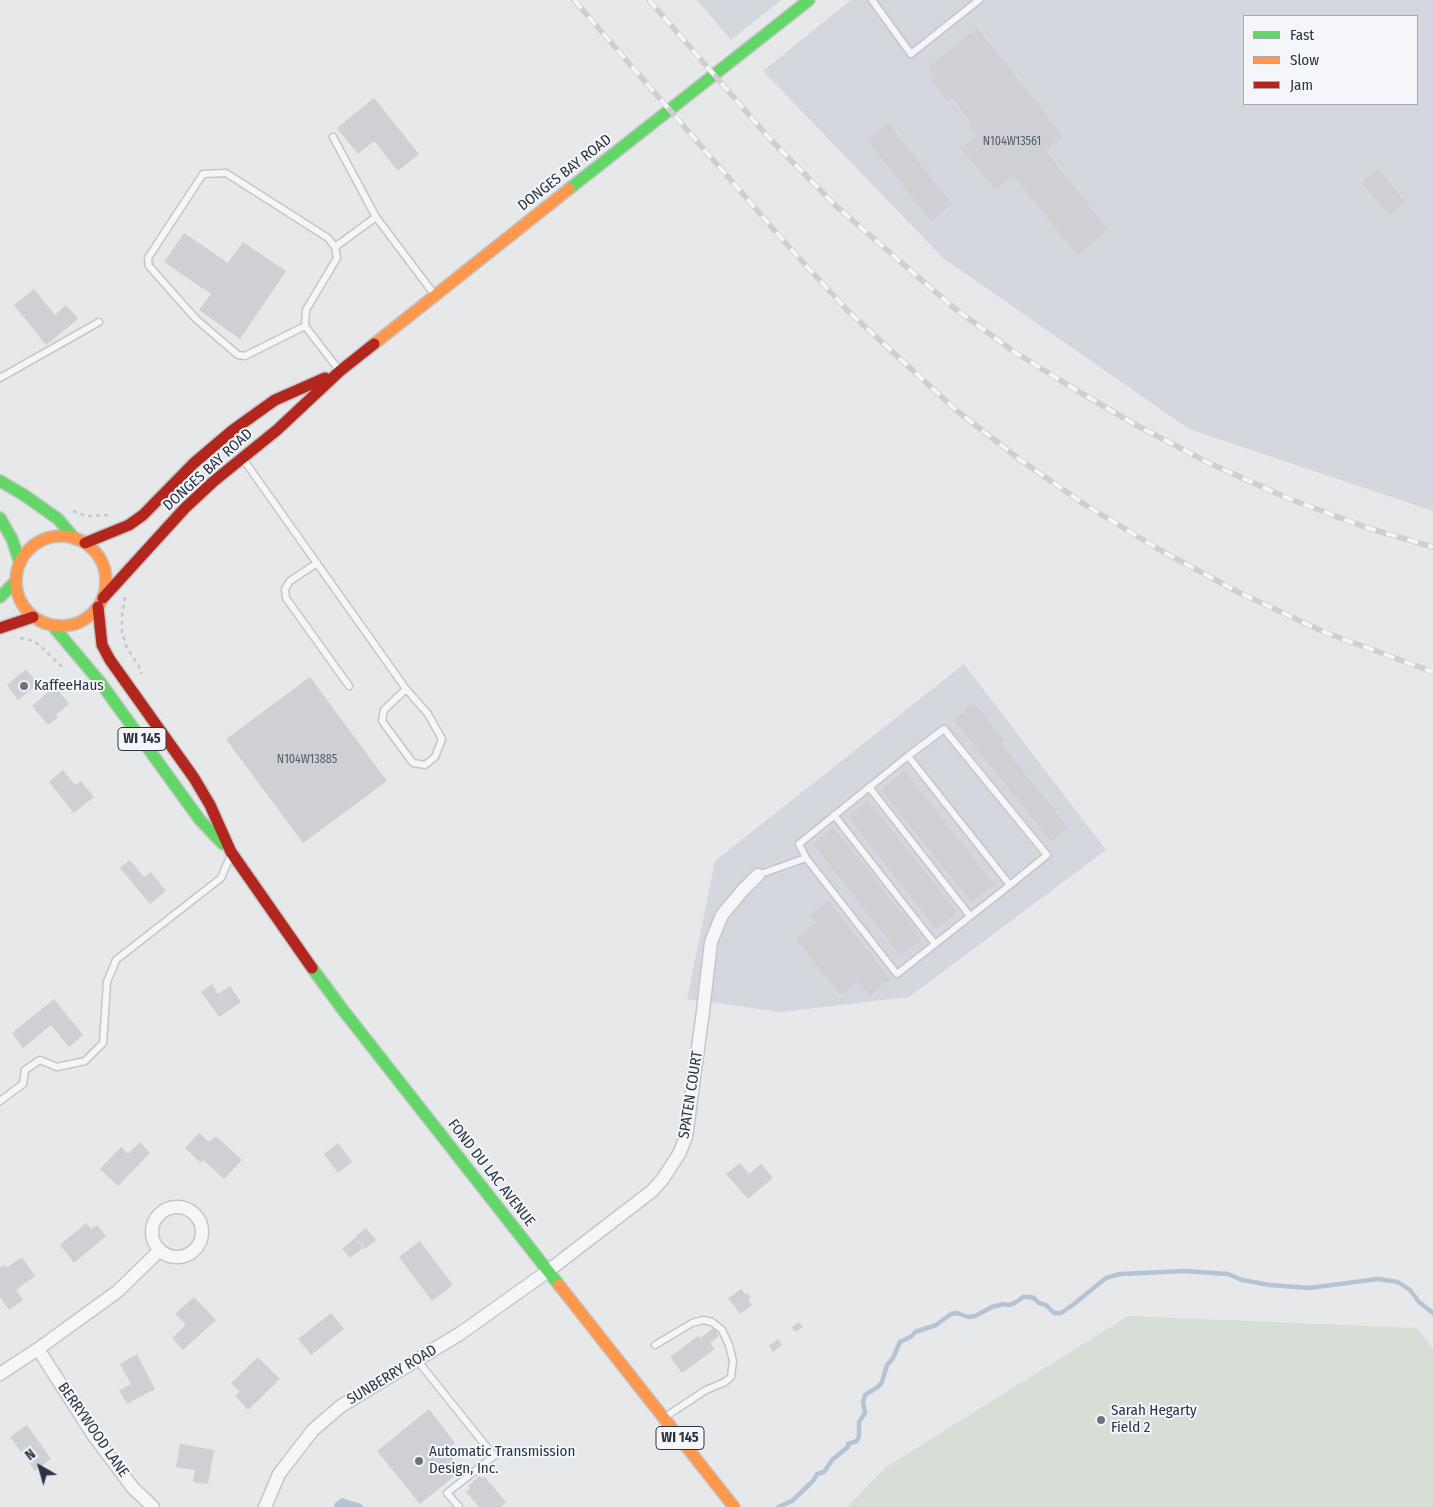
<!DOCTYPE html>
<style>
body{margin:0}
#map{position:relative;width:1433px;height:1507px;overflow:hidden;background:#e6e8ea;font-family:"Fira Sans Condensed",sans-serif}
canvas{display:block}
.legend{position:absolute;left:1243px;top:15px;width:175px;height:90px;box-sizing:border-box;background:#f4f6f9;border:1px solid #a4a8b1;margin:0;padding:6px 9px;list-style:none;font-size:15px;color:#2b3445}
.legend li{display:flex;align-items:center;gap:10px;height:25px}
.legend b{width:25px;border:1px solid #a4a8b1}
.north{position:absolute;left:15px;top:1442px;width:50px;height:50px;-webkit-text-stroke:4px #f4f6f9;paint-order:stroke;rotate:322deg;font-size:14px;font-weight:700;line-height:20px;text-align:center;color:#2b3445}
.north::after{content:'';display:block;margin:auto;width:18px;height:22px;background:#2b3445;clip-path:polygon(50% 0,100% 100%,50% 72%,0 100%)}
</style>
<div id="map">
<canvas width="1433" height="1507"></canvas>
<ul class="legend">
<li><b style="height:6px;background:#63d668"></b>Fast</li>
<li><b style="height:6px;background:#ff974d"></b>Slow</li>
<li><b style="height:6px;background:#b3261e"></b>Jam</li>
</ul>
<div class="north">N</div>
</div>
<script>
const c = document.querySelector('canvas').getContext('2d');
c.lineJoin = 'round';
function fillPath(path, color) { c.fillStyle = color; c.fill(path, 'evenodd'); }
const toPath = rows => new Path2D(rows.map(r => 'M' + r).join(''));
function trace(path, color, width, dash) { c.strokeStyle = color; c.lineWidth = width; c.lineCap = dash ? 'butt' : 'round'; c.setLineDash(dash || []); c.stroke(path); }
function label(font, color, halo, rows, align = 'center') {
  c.font = font + ' "Fira Sans Condensed",sans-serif'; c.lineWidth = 4; c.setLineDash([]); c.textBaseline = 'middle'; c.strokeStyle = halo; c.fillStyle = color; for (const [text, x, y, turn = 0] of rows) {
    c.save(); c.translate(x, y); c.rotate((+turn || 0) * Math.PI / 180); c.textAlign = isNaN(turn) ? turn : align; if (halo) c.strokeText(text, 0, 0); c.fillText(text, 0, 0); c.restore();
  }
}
fillPath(toPath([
 [697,0,781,0,731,40],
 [851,0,1433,0,1433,511,1189,429,943,258,763,71],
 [1244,16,1417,16,1417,104,1244,104],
 [964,664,1106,850,909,997,781,1012,687,999,715,861]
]), '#d4d7dd');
fillPath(toPath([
 [1128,1316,1417,1328,1433,1349,1433,1507,847,1507,886,1467]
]), '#d6ded6');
fillPath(toPath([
 [342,1498,361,1504,364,1507,334,1507,335,1503]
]), '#b4c4d5');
trace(toPath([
 [778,1507,792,1501,813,1481,817,1474,824,1472,832,1460,848,1447,848,1444,857,1441,859,1436,859,1422,865,1413,863,1402,865,1395,878,1387,882,1382,887,1365,893,1358,900,1342,912,1336,915,1332,936,1325,951,1314,957,1313,968,1317,975,1316,992,1307,1003,1304,1009,1305,1015,1303,1023,1297,1030,1297,1034,1298,1039,1303,1046,1305,1054,1313,1061,1313,1074,1304,1106,1278,1120,1274,1184,1271,1228,1274,1242,1280,1270,1285,1309,1288,1378,1279,1398,1282,1410,1290,1419,1302,1433,1313]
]), '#b4c4d5', 4.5);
fillPath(toPath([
 [977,28,1063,136,1045,150,1108,230,1077,255,1013,175,995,190,961,148,976,136,968,126,972,123,952,98,947,101,932,81,937,77,928,67],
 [374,98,419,154,398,171,374,141,358,154,337,128],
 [888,123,952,204,931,221,867,140],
 [1378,169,1405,202,1389,215,1362,183],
 [184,233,228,263,243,242,286,271,240,339,199,310,211,294,164,262],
 [34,289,55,315,66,305,78,319,46,345,14,305],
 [26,669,38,684,18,700,7,685],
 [310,677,387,781,303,843,226,739],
 [55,686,69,704,56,715,58,717,48,725,32,706],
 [974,703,1004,740,1000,743,1068,827,1051,841,954,720],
 [63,770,75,785,81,781,94,797,74,813,49,782],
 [904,771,994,884,971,902,881,790],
 [868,800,957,912,936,929,848,817],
 [833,827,922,939,901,956,813,844],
 [130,860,144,877,151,872,166,891,150,904,120,868],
 [828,900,890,979,870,996,858,981,840,995,796,939,816,923,810,915],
 [212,984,218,994,230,986,241,1002,219,1017,201,992],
 [54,999,83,1035,69,1047,51,1025,23,1048,12,1033],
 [199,1133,209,1142,216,1136,242,1160,224,1179,203,1160,201,1163,185,1148],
 [140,1142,150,1153,118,1186,100,1169,121,1147,128,1154],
 [338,1143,352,1162,338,1173,324,1154],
 [740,1163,749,1174,761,1164,773,1178,748,1199,726,1174],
 [86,1223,91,1229,97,1225,106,1236,74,1263,60,1245],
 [366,1228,376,1240,365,1249,355,1237],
 [355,1238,363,1248,350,1258,342,1249],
 [420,1241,453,1285,432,1301,399,1257],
 [22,1257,35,1276,16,1290,23,1300,9,1310,0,1297,0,1268,4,1265,6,1268],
 [741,1289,745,1294,747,1293,751,1297,748,1299,752,1305,740,1314,728,1298],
 [194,1297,216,1320,183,1350,172,1338,186,1325,175,1314],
 [331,1313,344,1329,311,1355,298,1339],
 [799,1322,803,1327,795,1332,792,1327],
 [714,1328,719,1336,710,1343,715,1349,682,1373,670,1357,698,1336,700,1338],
 [778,1339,782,1345,773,1352,769,1346],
 [137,1354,155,1389,127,1404,119,1390,131,1384,120,1364],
 [258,1357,280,1379,248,1410,235,1396,240,1392,231,1383],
 [429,1409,455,1443,446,1451,462,1470,420,1504,377,1451],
 [27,1425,51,1459,35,1471,10,1437],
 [180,1444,214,1450,208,1484,193,1482,195,1470,176,1467],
 [479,1476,482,1478,484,1476,506,1502,501,1507,479,1507,466,1492,470,1488,468,1486]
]), '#ced0d3');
const lane = toPath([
 [872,0,911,54,979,0],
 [333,137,376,217],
 [335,247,376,217,434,294],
 [305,326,245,356,238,355,196,319,149,266,148,258,203,174,226,173,328,238,335,247,337,258,306,310,305,326,339,370],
 [0,378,99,322],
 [243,459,406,689,428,714,442,739,435,757,425,765,413,763,382,721,384,710,406,689],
 [317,563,290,581,285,589,286,598,349,686],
 [908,756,1010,885,897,974,806,858,799,844,908,756],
 [908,756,944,729,1047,855,1010,885],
 [869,787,970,916],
 [834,815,935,944],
 [758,875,806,858],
 [0,1101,23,1084,25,1070,40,1060,57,1067,85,1061,103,1043,107,982,116,960,221,878,230,857],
 [655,1345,692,1323,703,1320,712,1322,722,1330,729,1345,733,1361,731,1377,725,1382,706,1390,665,1417],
 [417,1360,494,1456,447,1493,459,1507]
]);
const street = toPath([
 '152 1232a25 25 0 1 1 50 0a25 25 0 1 1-50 0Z',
 [38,1349,94,1436,133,1488,153,1507],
 [0,1374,38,1349,118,1291,160,1250],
 [265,1507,279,1474,313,1430,341,1406,461,1333,548,1271,652,1191,662,1180,679,1154,686,1137,703,1011,711,942,722,915,743,890,758,875]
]);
const fast = toPath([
 [569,189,809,0],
 [0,481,24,495,58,519,75,539],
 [0,518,12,539,20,563],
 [0,597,16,581],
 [52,625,100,682,200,820,223,844],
 [312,968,343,1010,559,1285]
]);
const slow = toPath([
 [374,344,569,189],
 '16 581a45 45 0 1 1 90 0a45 45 0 1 1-90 0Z',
 [559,1285,734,1507]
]);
const jam = toPath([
 [85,543,129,525,143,515,194,463,233,430,275,400,325,378],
 [103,598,185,508,214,481,277,430,340,371,374,344],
 [98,607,102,645,110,660,194,778,210,805,231,852,312,968],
 [0,628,33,617]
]);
trace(lane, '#c4c6c8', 9);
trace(street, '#c4c6c8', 15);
trace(fast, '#c4c6c8', 14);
trace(slow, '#c4c6c8', 14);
trace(jam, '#c4c6c8', 14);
trace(toPath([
 [73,511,86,516,109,515],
 [125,597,122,616,122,632,126,646,141,670,141,674],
 [20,638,30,640,38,644,60,665,64,667]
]), '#c5c6ca', 2.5, [4, 4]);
trace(lane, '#f5f6f7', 6);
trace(street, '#f5f6f7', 12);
trace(fast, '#63d668', 11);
trace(slow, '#ff974d', 11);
trace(jam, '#b3261e', 11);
const rail = toPath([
 [574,0,789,247,848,311,956,410,1019,459,1084,504,1160,550,1236,591,1324,632,1433,672],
 [649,0,770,139,836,206,954,308,1013,351,1076,390,1136,425,1207,462,1287,498,1368,528,1433,547]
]);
trace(rail, '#cecfd2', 5.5);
trace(rail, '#f4f6f9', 4, [11]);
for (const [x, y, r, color] of [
 [24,686,5,"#6c737f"],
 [1101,1420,5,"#6c737f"],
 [419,1461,5,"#6c737f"]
]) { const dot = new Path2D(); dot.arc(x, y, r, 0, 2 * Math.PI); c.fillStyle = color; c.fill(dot); trace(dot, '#f4f6f9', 2); }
label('12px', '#545c69', null, [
 ["N104W13561",1012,142],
 ["N104W13885",307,760]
]);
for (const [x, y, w] of [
 [142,739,48],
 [680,1438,48]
]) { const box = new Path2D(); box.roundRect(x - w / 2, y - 11.5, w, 23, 4); c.fillStyle = '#f4f6f9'; c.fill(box); trace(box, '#2b3445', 1); }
label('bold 14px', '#2b3445', null, [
 ["WI 145",142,739],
 ["WI 145",680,1438]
]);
label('15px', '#2b3445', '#f4f6f9', [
 ["DONGES BAY ROAD",565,173,-38],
 ["DONGES BAY ROAD",208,470,-42],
 ["SPATEN COURT",691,1095,-81],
 ["FOND DU LAC AVENUE",491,1173,52],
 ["SUNBERRY ROAD",392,1375,-31],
 ["BERRYWOOD LANE",93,1430,55]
]);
label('15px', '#2b3445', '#f4f6f9', [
 ["KaffeeHaus",34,686],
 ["Sarah Hegarty",1111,1411],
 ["Field 2",1111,1428],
 ["Automatic Transmission",429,1452],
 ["Design, Inc.",429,1469]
], 'left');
</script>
